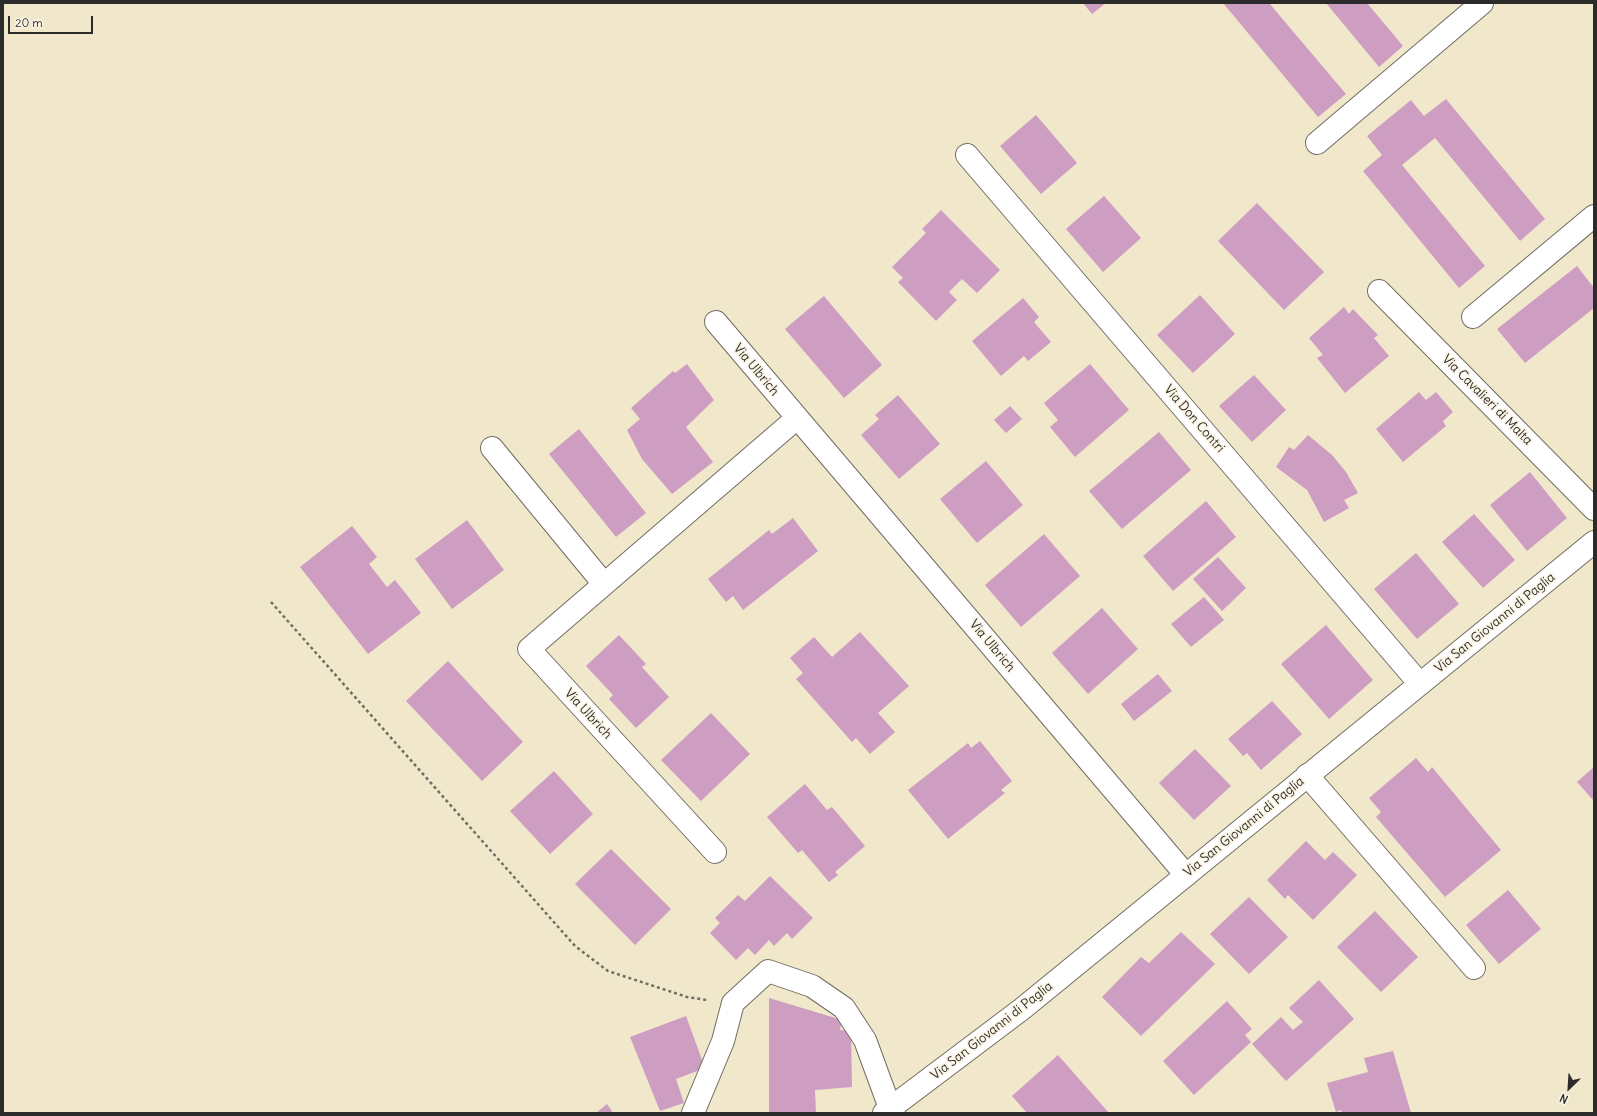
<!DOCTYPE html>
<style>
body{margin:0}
#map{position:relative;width:1597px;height:1116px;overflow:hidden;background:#f1e7ca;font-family:Delius,sans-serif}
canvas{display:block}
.frame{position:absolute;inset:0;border:4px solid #2b2b2b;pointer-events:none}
.north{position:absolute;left:1549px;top:1068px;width:40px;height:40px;-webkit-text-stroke:3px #fcf5e5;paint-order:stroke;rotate:205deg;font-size:11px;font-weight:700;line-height:16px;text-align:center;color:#2b2b2b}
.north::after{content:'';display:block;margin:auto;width:14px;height:18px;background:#2b2b2b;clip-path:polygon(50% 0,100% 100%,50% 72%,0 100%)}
.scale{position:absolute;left:8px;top:16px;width:85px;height:18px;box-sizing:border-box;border:2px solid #2b2b2b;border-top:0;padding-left:5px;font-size:12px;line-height:14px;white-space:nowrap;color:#2b2b2b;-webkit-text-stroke:3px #fcf5e5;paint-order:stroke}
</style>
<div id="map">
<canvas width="1597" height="1116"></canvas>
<div class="frame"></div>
<div class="north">N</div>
<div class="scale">20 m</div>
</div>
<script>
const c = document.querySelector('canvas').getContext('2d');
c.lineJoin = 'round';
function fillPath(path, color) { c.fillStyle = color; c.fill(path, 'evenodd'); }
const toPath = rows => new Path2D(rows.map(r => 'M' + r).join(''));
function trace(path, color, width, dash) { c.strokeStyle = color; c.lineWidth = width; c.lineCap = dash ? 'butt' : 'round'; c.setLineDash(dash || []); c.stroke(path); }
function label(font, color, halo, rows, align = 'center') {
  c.font = font + ' Delius,sans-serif'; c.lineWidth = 3.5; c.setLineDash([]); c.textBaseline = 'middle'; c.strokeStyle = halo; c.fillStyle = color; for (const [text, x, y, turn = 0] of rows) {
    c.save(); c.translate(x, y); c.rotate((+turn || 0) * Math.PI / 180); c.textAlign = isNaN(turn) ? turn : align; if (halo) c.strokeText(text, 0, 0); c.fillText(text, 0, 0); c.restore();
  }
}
fillPath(toPath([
 [1083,3,1106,3,1092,14],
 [1223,3,1269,3,1346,94,1318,117],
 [1326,3,1367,3,1403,46,1379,67],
 [1446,99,1545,219,1520,241,1435,138,1402,165,1485,266,1459,288,1363,171,1382,155,1367,136,1411,100,1424,116],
 [1036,115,1077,163,1041,194,1000,146],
 [1104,196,1141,238,1103,272,1066,229],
 [1257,203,1324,272,1284,310,1218,241],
 [941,210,1000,270,977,293,962,279,949,292,957,300,936,321,898,282,903,278,892,267,926,233,922,229],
 [1577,266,1594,288,1594,308,1525,363,1497,329],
 [1200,295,1235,334,1193,373,1157,335],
 [824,296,882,365,844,398,785,329],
 [1023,298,1039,317,1034,322,1051,342,1028,361,1024,356,1001,376,972,341],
 [1344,307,1349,314,1353,309,1378,335,1374,338,1389,356,1345,393,1317,358,1323,355,1309,338],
 [687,364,714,400,686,427,713,462,672,494,642,459,627,430,640,419,631,408,673,371,675,373],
 [1090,364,1129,410,1075,457,1050,427,1058,420,1044,403],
 [1254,375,1286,410,1252,442,1219,406],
 [1419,392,1426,400,1436,392,1453,412,1443,421,1446,426,1403,462,1376,429],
 [898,395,940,444,899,479,861,435,879,419,875,415],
 [1010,406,1022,419,1006,433,994,420],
 [579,429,646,513,616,537,549,454],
 [1159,432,1191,470,1122,529,1089,491],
 [1308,435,1332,455,1346,472,1358,493,1344,500,1349,508,1324,522,1307,490,1276,467,1289,447,1294,450],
 [986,461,1023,505,977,543,940,499],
 [1530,472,1567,518,1527,551,1490,505],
 [1206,501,1236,537,1173,591,1143,556],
 [1474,514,1515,560,1483,588,1442,542],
 [793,518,818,551,743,610,733,596,726,602,708,579,769,530,772,534],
 [467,520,504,570,452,609,415,559],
 [352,526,377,557,369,564,387,587,395,580,421,613,368,654,300,567],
 [1044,534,1080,576,1021,627,985,585],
 [1416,553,1459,604,1417,639,1374,589],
 [1218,557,1246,588,1222,611,1193,579],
 [1204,597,1224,620,1191,647,1171,624],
 [1102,608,1138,649,1088,694,1052,653],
 [1326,625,1373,680,1329,719,1281,664],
 [860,632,909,686,878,713,895,732,870,754,856,738,852,742,796,679,803,673,790,658,814,637,832,657],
 [619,635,646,664,642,667,669,697,636,728,609,699,613,695,586,666],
 [448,661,523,742,482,781,406,701],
 [1158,674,1172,691,1134,721,1121,704],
 [1272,701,1302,734,1261,770,1247,753,1243,756,1228,739],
 [711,713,750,754,701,801,661,760],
 [980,741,1012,781,1001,790,1005,793,948,839,908,790,968,743,971,748],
 [1195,749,1231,786,1194,820,1159,783],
 [1416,758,1428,772,1432,767,1501,850,1445,897,1376,817,1381,812,1369,798],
 [1594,767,1594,801,1577,782],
 [554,771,593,814,550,854,510,811],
 [805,784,827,810,832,807,865,846,835,872,838,875,829,882,802,850,798,853,767,817],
 [1306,841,1325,860,1333,852,1357,875,1313,920,1288,895,1285,899,1267,880],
 [611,849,671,909,635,945,575,884],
 [770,876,813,918,792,939,787,933,774,946,769,940,755,955,748,948,736,960,710,933,720,923,715,918,738,895,745,901],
 [1508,890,1541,929,1499,964,1466,925],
 [1249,897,1288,937,1249,974,1210,934],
 [1375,911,1418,957,1381,992,1337,947],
 [1181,932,1215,964,1141,1036,1102,997,1141,957,1149,963],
 [1319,980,1354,1019,1286,1081,1252,1044,1281,1017,1293,1030,1303,1022,1289,1008],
 [769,998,842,1020,840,1030,851,1031,852,1087,815,1090,816,1113,769,1113],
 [1227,1001,1252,1029,1245,1035,1251,1042,1194,1095,1163,1061],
 [686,1016,705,1068,676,1079,684,1103,660,1111,630,1037],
 [1393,1051,1411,1113,1342,1113,1341,1110,1336,1112,1327,1083,1368,1072,1364,1058],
 [1058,1055,1109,1113,1027,1113,1012,1096],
 [607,1104,613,1113,596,1113]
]), '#ce9dc2');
const minor = toPath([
 [1317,143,1482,3],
 [967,155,1420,684],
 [1379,291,1594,509],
 [1473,317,1594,216],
 [716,322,1186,875],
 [492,448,604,584],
 [1307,775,1474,968],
 [715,852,529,649,797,418],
 [693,1113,723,1041,733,1003,768,971,812,986,844,1008,865,1040,890,1108,894,1113]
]);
const major = toPath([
 [884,1113,1022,1009,1594,542]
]);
trace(minor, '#706d63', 24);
trace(major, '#706d63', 24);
trace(toPath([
 [271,602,575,946,608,971,687,997,707,1000]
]), '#706d63', 2.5, [3, 3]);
trace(minor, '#fff', 22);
trace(major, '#fff', 22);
label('13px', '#2b2b2b', '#fcf5e5', [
 ["Via Ulbrich",756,370,50],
 ["Via Cavalieri di Malta",1487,400,45],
 ["Via Don Contri",1194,419,49],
 ["Via San Giovanni di Paglia",1495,623,-39],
 ["Via Ulbrich",992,646,50],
 ["Via Ulbrich",588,714,47],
 ["Via San Giovanni di Paglia",1244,827,-39],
 ["Via San Giovanni di Paglia",992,1031,-38]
]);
</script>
